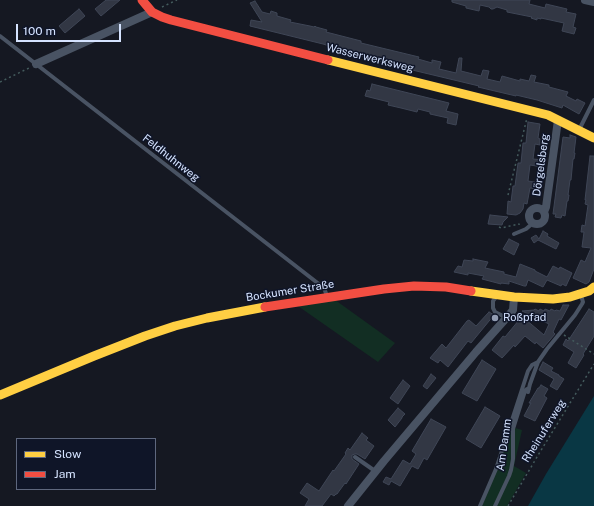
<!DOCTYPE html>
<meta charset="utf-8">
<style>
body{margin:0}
#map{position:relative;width:594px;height:506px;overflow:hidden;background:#151822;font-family:"Public Sans",sans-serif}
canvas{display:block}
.legend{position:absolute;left:16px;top:438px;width:140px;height:52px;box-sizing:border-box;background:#0f1528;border:1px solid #5e677e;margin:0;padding:5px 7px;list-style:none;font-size:12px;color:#d5e3ff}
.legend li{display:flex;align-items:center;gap:8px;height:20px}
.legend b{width:20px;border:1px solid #5e677e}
.scale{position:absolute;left:16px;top:24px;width:105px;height:18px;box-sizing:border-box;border:2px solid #d5e3ff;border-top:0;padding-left:5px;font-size:12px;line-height:14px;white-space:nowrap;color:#d5e3ff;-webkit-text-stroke:3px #0f1528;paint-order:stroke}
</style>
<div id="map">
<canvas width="594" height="506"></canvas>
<ul class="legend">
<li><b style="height:5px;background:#ffcf43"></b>Slow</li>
<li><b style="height:5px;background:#f24e42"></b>Jam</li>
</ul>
<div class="scale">100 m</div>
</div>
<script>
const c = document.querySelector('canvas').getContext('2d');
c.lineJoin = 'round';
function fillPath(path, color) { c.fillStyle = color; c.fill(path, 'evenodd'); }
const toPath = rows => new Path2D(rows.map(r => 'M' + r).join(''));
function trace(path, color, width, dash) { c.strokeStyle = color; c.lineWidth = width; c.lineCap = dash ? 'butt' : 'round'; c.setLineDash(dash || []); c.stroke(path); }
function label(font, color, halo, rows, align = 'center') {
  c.font = font + ' "Public Sans",sans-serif'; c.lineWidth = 3; c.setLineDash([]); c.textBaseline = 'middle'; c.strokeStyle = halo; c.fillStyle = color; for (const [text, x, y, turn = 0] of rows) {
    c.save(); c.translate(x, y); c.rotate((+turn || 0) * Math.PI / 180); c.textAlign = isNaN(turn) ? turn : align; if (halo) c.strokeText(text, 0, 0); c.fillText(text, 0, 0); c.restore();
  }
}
fillPath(toPath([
 [331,297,395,343,378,362,295,304],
 [512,427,522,430,514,466,526,473,507,506,482,506]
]), '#122e23');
fillPath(toPath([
 [594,396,594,506,528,506,546,474]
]), '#093744');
const building = toPath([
 [106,0,120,0,101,16,95,9,106,0],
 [452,0,530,0,529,4,545,8,546,4,567,9,566,12,576,14,573,27,576,28,574,34,562,31,564,23,541,18,541,19,537,18,537,20,531,18,532,17,507,12,507,10,497,7,493,9,491,9,489,7,480,5,479,11,466,8,466,6,452,2,452,0],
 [255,1,262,12,270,14,271,11,277,13,277,16,291,20,290,22,310,26,314,27,315,26,316,27,327,30,326,32,361,41,361,43,419,57,418,59,432,63,432,60,441,62,439,69,456,73,459,58,462,58,461,71,481,76,483,70,489,71,487,79,500,82,502,76,520,81,520,79,529,81,531,75,536,76,534,82,549,85,549,87,568,92,566,96,576,101,577,99,585,103,579,114,563,105,562,108,537,100,516,95,516,96,478,87,479,86,383,63,383,62,361,56,362,55,358,54,358,53,342,50,323,44,250,26,251,20,262,22,250,3,255,1],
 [79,9,85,16,65,33,59,26,79,9],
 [372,84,449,103,446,111,458,114,456,125,447,123,448,118,430,114,430,112,418,109,417,112,401,108,388,105,389,102,365,96,367,90,370,91,372,84],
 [528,122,540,124,538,138,540,139,540,145,535,144,533,159,544,160,543,167,530,165,528,181,540,183,540,189,530,188,527,204,524,203,523,209,520,213,516,215,507,214,508,201,511,202,513,186,515,186,518,163,521,163,523,143,526,143,528,122],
 [570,135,576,137,574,153,575,153,574,159,573,159,571,180,570,180,568,195,569,195,568,201,567,201,565,216,562,215,561,218,555,217,556,214,553,214,563,137,570,138,570,135],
 [590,156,594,156,594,269,589,282,586,284,573,278,581,260,585,262,591,248,582,247,584,232,581,232,582,225,585,226,588,205,585,204,586,200,585,200,590,156],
 [490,215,508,217,503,222,502,225,488,224,490,215],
 [543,231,548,234,547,236,559,243,556,249,538,240,534,243,531,238,536,235,539,239,543,231],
 [509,239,519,244,514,255,503,249,509,239],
 [473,259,488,262,485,268,504,272,504,274,516,277,520,264,535,270,535,271,547,277,553,266,559,269,560,267,572,273,566,286,562,284,561,286,547,280,543,287,528,280,526,286,524,286,509,281,509,284,501,283,501,284,482,279,484,276,468,273,468,275,454,272,458,266,462,267,464,260,473,261,473,259],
 [563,305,569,305,561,320,559,319,553,332,555,334,543,348,536,342,535,344,525,336,515,347,514,345,502,358,492,350,503,336,505,337,519,320,519,314,544,335,549,324,522,311,534,310,535,309,539,311,540,309,544,311,545,309,550,311,551,309,555,311,556,310,560,311,563,305],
 [589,309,594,312,594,336,583,354,584,355,576,368,568,363,574,352,563,345,566,339,568,341,589,309],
 [489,312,494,315,471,343,468,341,448,367,440,360,438,363,430,358,442,344,446,348,467,321,469,320,476,326,489,312],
 [482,360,496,369,477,401,462,393,482,360],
 [543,362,553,368,551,371,559,375,559,376,564,379,557,390,550,386,554,379,539,370,543,362],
 [431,374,436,378,427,389,423,386,431,374],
 [403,380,410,386,398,404,390,398,403,380],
 [541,385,548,389,544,396,547,398,535,421,524,416,531,403,529,403,538,388,539,388,541,385],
 [485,407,500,416,481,448,466,439,485,407],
 [398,408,405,414,402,417,402,418,395,427,388,420,398,408],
 [431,419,446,427,427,460,424,458,418,469,412,466,400,486,391,481,389,485,383,482,386,477,391,479,403,460,410,464,416,454,412,451,431,419],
 [362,433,368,438,366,440,374,446,365,459,357,454,355,454,352,455,352,459,359,464,346,484,345,483,337,494,336,494,334,496,331,494,322,506,305,506,309,499,300,493,307,483,319,491,333,470,334,471,346,454,345,453,348,448,350,450,362,433]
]);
fillPath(building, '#323744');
trace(building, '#3f4656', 1);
trace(toPath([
 [162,7,177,0],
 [0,82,29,68],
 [508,195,527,118],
 [499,227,501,228,519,224,519,225],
 [564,335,594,354],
 [508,506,540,452,594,364]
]), '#445b5d', 1.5, [2, 3]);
trace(toPath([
 [0,36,324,288,327,296],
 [579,130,594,100],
 [514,234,526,229,533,223],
 [496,297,493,301,493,308,495,312,503,316,508,315],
 [528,392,530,384,538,362,547,349,575,315,582,304,583,302,581,295],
 [355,457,375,471],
 [480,506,496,469,528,371,532,365,538,362],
 [495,506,509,476,511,470,513,459,513,429,525,391,527,389,529,389]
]), '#495363', 4);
trace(toPath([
 [585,0,594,2],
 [36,64,152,12],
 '529 216a8 8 0 1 1 16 0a8 8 0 1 1-16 0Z',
 [544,212,546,207,558,120],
 [348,506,384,461,476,352,509,315,513,310,514,297]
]), '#495363', 8);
trace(toPath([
 [328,60,548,115,594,138],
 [471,291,514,297,553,299,570,297,589,291,594,287],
 [0,395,94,356,145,336,175,326,207,318,265,307]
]), '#ffcf43', 9);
trace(toPath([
 [142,0,152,12,162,17,171,20,328,60],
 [265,307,384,289,414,286,446,287,471,291]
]), '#f24e42', 9);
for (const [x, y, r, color] of [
 [495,318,4,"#929cb2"]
]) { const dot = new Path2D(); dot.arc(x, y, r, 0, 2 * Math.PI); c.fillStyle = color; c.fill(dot); trace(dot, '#0f1528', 1.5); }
label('11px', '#d5e3ff', '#0f1528', [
 ["Wasserwerksweg",370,58,14],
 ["Feldhuhnweg",171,158,38],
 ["Dörgelsberg",541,165,-82],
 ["Bockumer Straße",290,291,-9],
 ["Rheinuferweg",544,431,-58],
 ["Am Damm",504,445,-82]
]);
label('11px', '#d5e3ff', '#0f1528', [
 ["Roßpfad",503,318]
], 'left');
</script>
